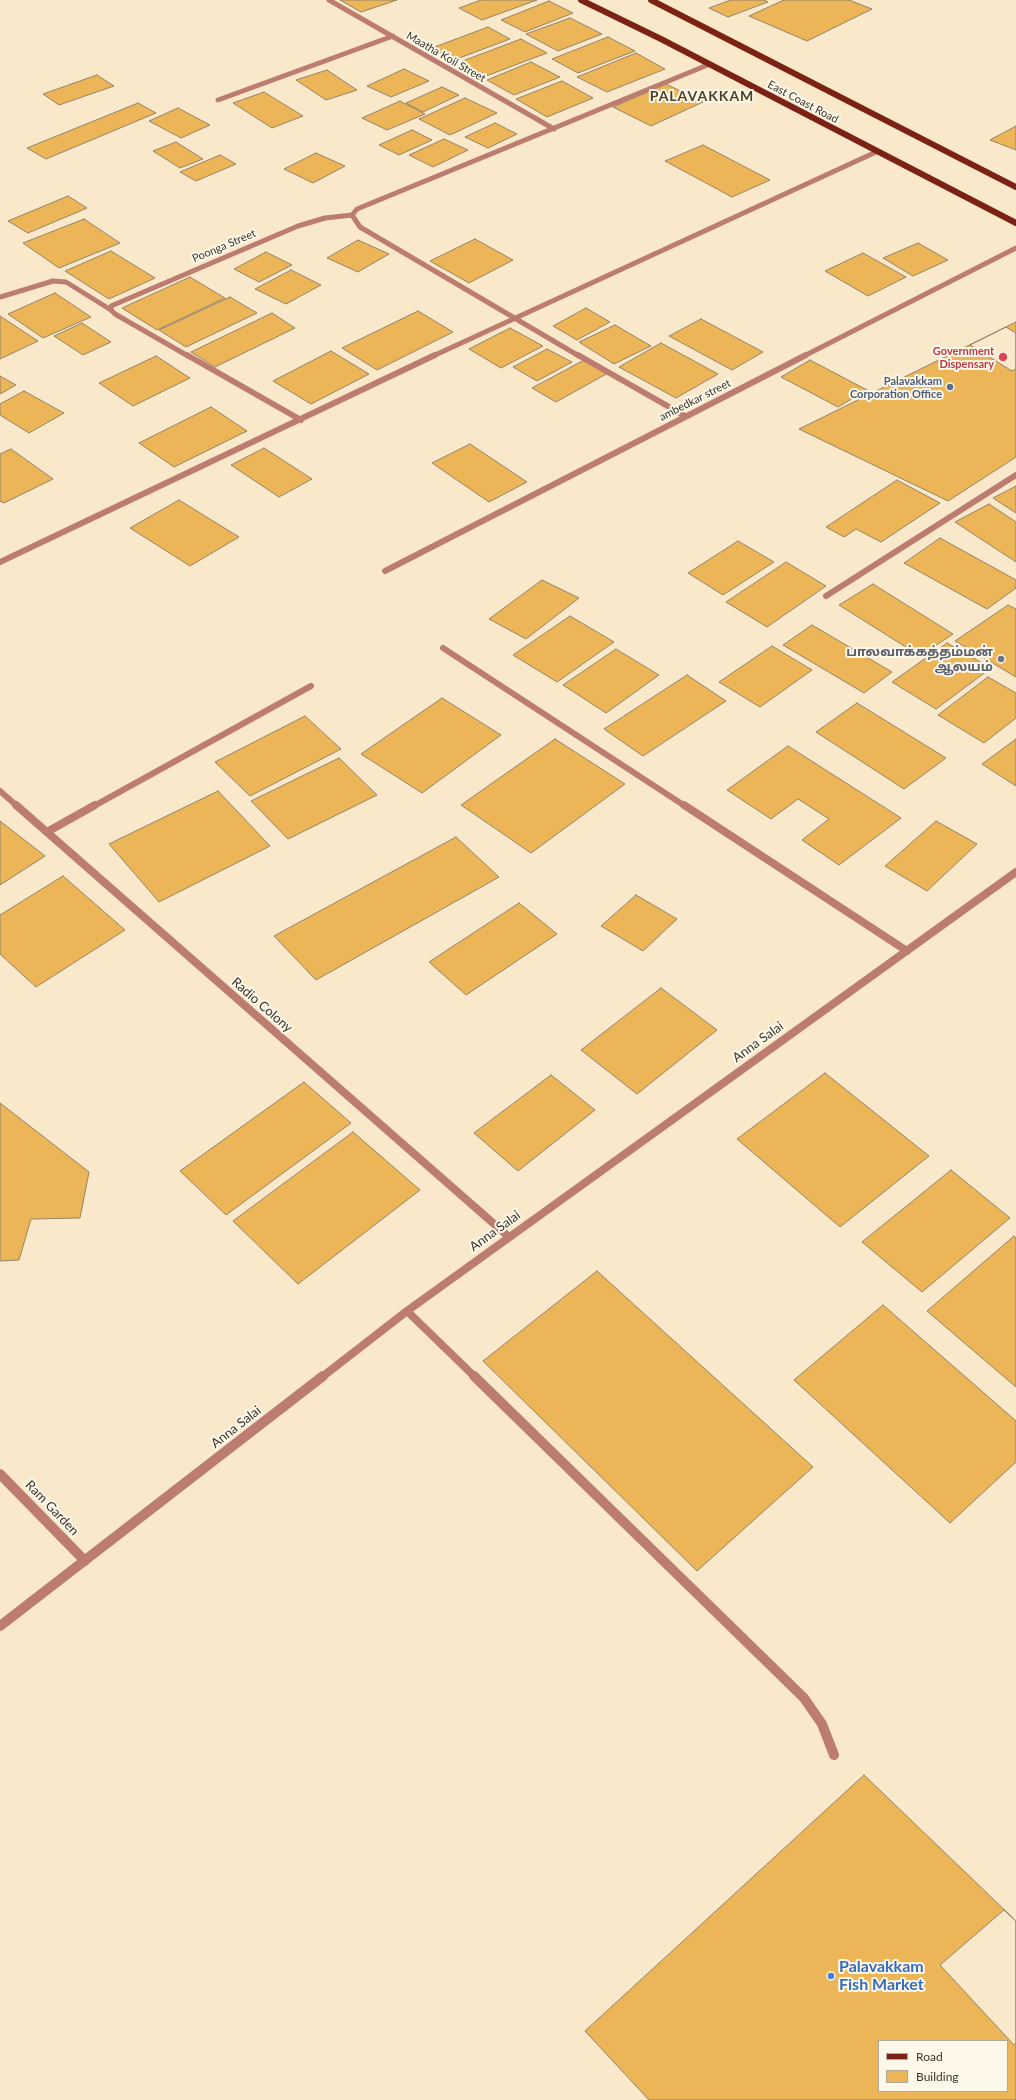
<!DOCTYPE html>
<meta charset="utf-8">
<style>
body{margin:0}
#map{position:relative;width:1016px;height:2100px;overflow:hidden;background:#f9e9ca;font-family:Lato,sans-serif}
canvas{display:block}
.legend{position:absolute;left:878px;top:2040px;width:130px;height:52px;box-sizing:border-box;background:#fef8eb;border:1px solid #b0aa9d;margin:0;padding:5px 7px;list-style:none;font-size:12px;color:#3b3529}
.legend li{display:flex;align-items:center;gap:8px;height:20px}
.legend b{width:20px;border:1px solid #b0aa9d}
</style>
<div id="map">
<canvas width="1016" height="2100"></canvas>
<ul class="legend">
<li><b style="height:5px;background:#7c2214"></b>Road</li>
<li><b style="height:11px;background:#ecb558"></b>Building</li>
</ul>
</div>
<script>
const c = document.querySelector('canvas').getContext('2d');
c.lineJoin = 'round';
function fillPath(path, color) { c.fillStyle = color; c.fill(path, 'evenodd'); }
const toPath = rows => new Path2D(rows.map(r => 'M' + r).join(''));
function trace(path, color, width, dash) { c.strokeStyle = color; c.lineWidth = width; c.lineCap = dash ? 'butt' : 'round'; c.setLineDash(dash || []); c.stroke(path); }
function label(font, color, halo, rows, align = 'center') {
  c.font = font + ' Lato,"Noto Sans Tamil",sans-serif'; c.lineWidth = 4; c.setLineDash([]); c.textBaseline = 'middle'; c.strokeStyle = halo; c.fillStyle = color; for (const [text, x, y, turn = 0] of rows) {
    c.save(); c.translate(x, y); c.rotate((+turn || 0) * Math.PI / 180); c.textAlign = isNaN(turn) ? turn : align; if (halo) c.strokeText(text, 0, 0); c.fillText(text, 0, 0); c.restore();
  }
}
const building = toPath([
 [340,0,397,0,361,12,340,0],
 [481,0,537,0,482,20,459,8,481,0],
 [731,0,764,0,768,2,728,17,709,8,731,0],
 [784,0,849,0,872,9,807,41,749,16,784,0],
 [549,1,573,13,525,32,501,20,549,1],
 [570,18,602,34,558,51,526,34,570,18],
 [488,27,510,39,454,60,432,48,488,27],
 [608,37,635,51,578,73,552,59,608,37],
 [521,39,547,53,486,76,460,62,521,39],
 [636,53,665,69,607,92,577,77,636,53],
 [531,62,560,77,514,95,487,80,531,62],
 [404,69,429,81,391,97,367,86,404,69],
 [327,70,357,90,326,100,296,80,327,70],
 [97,75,114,86,59,105,43,94,97,75],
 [562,81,593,98,547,117,516,99,562,81],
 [666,84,703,102,651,126,613,107,666,84],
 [442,87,459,95,423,112,406,103,442,87],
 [264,92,303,116,272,128,233,103,264,92],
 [465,98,497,113,450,135,419,119,465,98],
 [400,101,425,114,387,130,362,118,400,101],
 [138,103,156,113,46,159,27,148,138,103],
 [178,108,210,125,181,138,149,121,178,108],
 [495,123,517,134,488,148,465,137,495,123],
 [1016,126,1016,150,990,140,1016,126],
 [412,130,432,140,399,155,379,145,412,130],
 [444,139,468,150,433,167,409,155,444,139],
 [176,142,203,159,180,168,153,151,176,142],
 [703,145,770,180,732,197,665,161,703,145],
 [316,153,345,166,313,183,284,169,316,153],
 [220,155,236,164,196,181,180,172,220,155],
 [68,196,87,208,28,233,8,221,68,196],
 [84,219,120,243,59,268,23,243,84,219],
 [475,239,513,260,469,283,430,261,475,239],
 [358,240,389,254,358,272,327,258,358,240],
 [918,243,948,260,913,276,883,258,918,243],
 [111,251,155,278,109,299,65,271,111,251],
 [266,252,292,265,259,282,234,269,266,252],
 [863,253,906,277,868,296,825,271,863,253],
 [291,270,321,285,286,304,255,289,291,270],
 [190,277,225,298,157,330,122,308,190,277],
 [55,293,91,317,43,338,8,314,55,293],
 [230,297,257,313,186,347,159,330,230,297],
 [586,308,610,322,577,340,553,326,586,308],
 [418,311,453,332,377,370,342,348,418,311],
 [272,313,295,328,215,367,191,352,272,313],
 [0,316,38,341,0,359,0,316],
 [701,319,763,352,732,370,669,336,701,319],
 [1016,322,1016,457,948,501,799,429,1016,322],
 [82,323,111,342,83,355,54,336,82,323],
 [615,325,651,346,614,364,579,342,615,325],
 [1006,327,1016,333,1016,369,1012,371,970,345,1006,327],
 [510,328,543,346,501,368,469,349,510,328],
 [661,343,718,374,676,398,619,367,661,343],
 [547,349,572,362,537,381,513,367,547,349],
 [331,351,369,374,311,404,273,381,331,351],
 [156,356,190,378,133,406,99,383,156,356],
 [584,360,608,373,556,402,532,388,584,360],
 [810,360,867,390,838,407,781,377,810,360],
 [0,376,16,385,0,394,0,376],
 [24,391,64,413,29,433,0,415,0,404,24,391],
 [211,407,247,431,174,467,139,443,211,407],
 [470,444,527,482,489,502,432,463,470,444],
 [264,448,312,479,279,497,231,465,264,448],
 [11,449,53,479,4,503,0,501,0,454,11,449],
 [897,480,940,503,881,542,856,529,844,537,826,527,897,480],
 [1016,486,1016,513,993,498,1016,486],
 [179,500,239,537,190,566,130,528,179,500],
 [989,504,1016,522,1016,562,955,522,989,504],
 [940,538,1016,580,1016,588,987,609,904,563,940,538],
 [738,541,774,562,723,595,688,573,738,541],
 [786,562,826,586,767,627,726,602,786,562],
 [542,580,579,598,526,639,489,619,542,580],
 [873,584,953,634,920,656,839,605,873,584],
 [1008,605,1016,609,1016,677,955,641,1008,605],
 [570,616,614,642,557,682,513,655,570,616],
 [812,625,892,672,864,693,783,645,812,625],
 [947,643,991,668,936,709,892,682,947,643],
 [772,646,812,670,760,707,719,682,772,646],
 [616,649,659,675,606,713,563,685,616,649],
 [687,675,726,701,643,756,604,729,687,675],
 [988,677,1016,693,1016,718,984,743,938,715,988,677],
 [442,698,501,735,422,793,361,754,442,698],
 [857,703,946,758,904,789,816,732,857,703],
 [305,716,341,749,250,796,215,762,305,716],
 [555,739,625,784,531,853,461,805,555,739],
 [1016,739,1016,786,982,764,1016,739],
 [788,746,901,818,839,865,802,840,829,819,798,799,771,819,727,790,788,746],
 [339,758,377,795,288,839,251,801,339,758],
 [218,791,270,846,159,902,109,844,218,791],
 [0,821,45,856,0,885,0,821],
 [936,821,977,844,927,891,885,866,936,821],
 [456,837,499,877,316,980,274,936,456,837],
 [63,876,125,930,36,987,0,954,0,915,63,876],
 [636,895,677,919,643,951,601,926,636,895],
 [519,903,557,934,466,995,429,962,519,903],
 [661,988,717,1030,637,1094,581,1050,661,988],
 [825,1073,929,1156,840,1227,737,1139,825,1073],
 [551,1075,595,1110,518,1171,474,1133,551,1075],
 [304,1082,351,1123,226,1215,180,1171,304,1082],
 [0,1103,89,1172,80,1218,31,1219,19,1260,0,1261,0,1103],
 [353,1132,420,1190,298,1284,233,1221,353,1132],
 [951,1170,1010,1218,922,1292,862,1242,951,1170],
 [1014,1236,1016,1238,1016,1387,927,1311,1014,1236],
 [597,1271,813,1467,697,1571,483,1361,597,1271],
 [883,1305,1016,1421,1016,1462,950,1523,794,1380,883,1305],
 [864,1775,1016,1921,1016,2100,649,2100,585,2031,864,1775],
 [879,2041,1007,2041,1007,2091,879,2091,879,2041],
 [1004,1910,1016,1921,1016,2043,1014,2045,940,1965,1004,1910]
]);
fillPath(building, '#ecb558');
trace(building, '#958368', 1);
trace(toPath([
 [329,0,554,129],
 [218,100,393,36],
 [352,215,360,227,579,356],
 [0,297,53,281,66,282,111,310],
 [188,356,115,314,111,310,111,306,298,226,325,218,352,215,357,209,710,64],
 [433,356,876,152],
 [804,356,1016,248]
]), '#bd7c70', 5);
trace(toPath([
 [187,355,301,420],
 [578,355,685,416],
 [0,562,435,355],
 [385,571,806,355],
 [826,596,1016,475],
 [443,648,685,806],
 [0,791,17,806],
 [94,806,311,686]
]), '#bd7c70', 6);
trace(toPath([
 [16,805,509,1237],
 [684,805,907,951],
 [47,832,95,805],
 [407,1311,475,1377],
 [322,1377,407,1311,1016,872]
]), '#bd7c70', 8);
trace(toPath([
 [474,1376,804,1698,822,1724,834,1755],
 [0,1474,85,1561],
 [0,1626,323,1376]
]), '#bd7c70', 10);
trace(toPath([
 [581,0,661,39,1016,223],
 [651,0,1016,187]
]), '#7c2214', 6);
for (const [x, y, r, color] of [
 [1003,357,5,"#e0444e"],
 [950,387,4,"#5c6f8a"],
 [1001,659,4,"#6b7280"],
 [831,1976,4,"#3f7fe0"]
]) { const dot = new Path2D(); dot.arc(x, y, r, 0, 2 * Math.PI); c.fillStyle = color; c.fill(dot); trace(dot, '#fef8eb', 1.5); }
label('11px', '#3b3529', '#fef8eb', [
 ["Maatha Koil Street",446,57,30],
 ["East Coast Road",803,102,28],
 ["Poonga Street",224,246,-23],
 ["ambedkar street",695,400,-27]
]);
label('bold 11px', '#be3a42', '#fef8eb', [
 ["Government",994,351],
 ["Dispensary",994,364]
], 'right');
label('bold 11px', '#4e5e75', '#fef8eb', [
 ["Palavakkam",942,381],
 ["Corporation Office",942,394]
], 'right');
label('bold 13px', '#5b616d', '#fef8eb', [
 ["பாலவாக்கத்தம்மன்",993,652],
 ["ஆலயம்",993,667]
], 'right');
label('13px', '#3b3529', '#fef8eb', [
 ["Radio Colony",262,1005,41],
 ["Anna Salai",758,1042,-36],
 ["Anna Salai",495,1231,-36],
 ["Anna Salai",236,1427,-38],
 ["Ram Garden",52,1508,46]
]);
c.letterSpacing = '1px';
label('bold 14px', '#4d4025', '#fef8eb', [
 ["PALAVAKKAM",702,96]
]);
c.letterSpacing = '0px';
label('bold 16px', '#366cbe', '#fef8eb', [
 ["Palavakkam",839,1967],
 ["Fish Market",839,1985]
], 'left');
</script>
